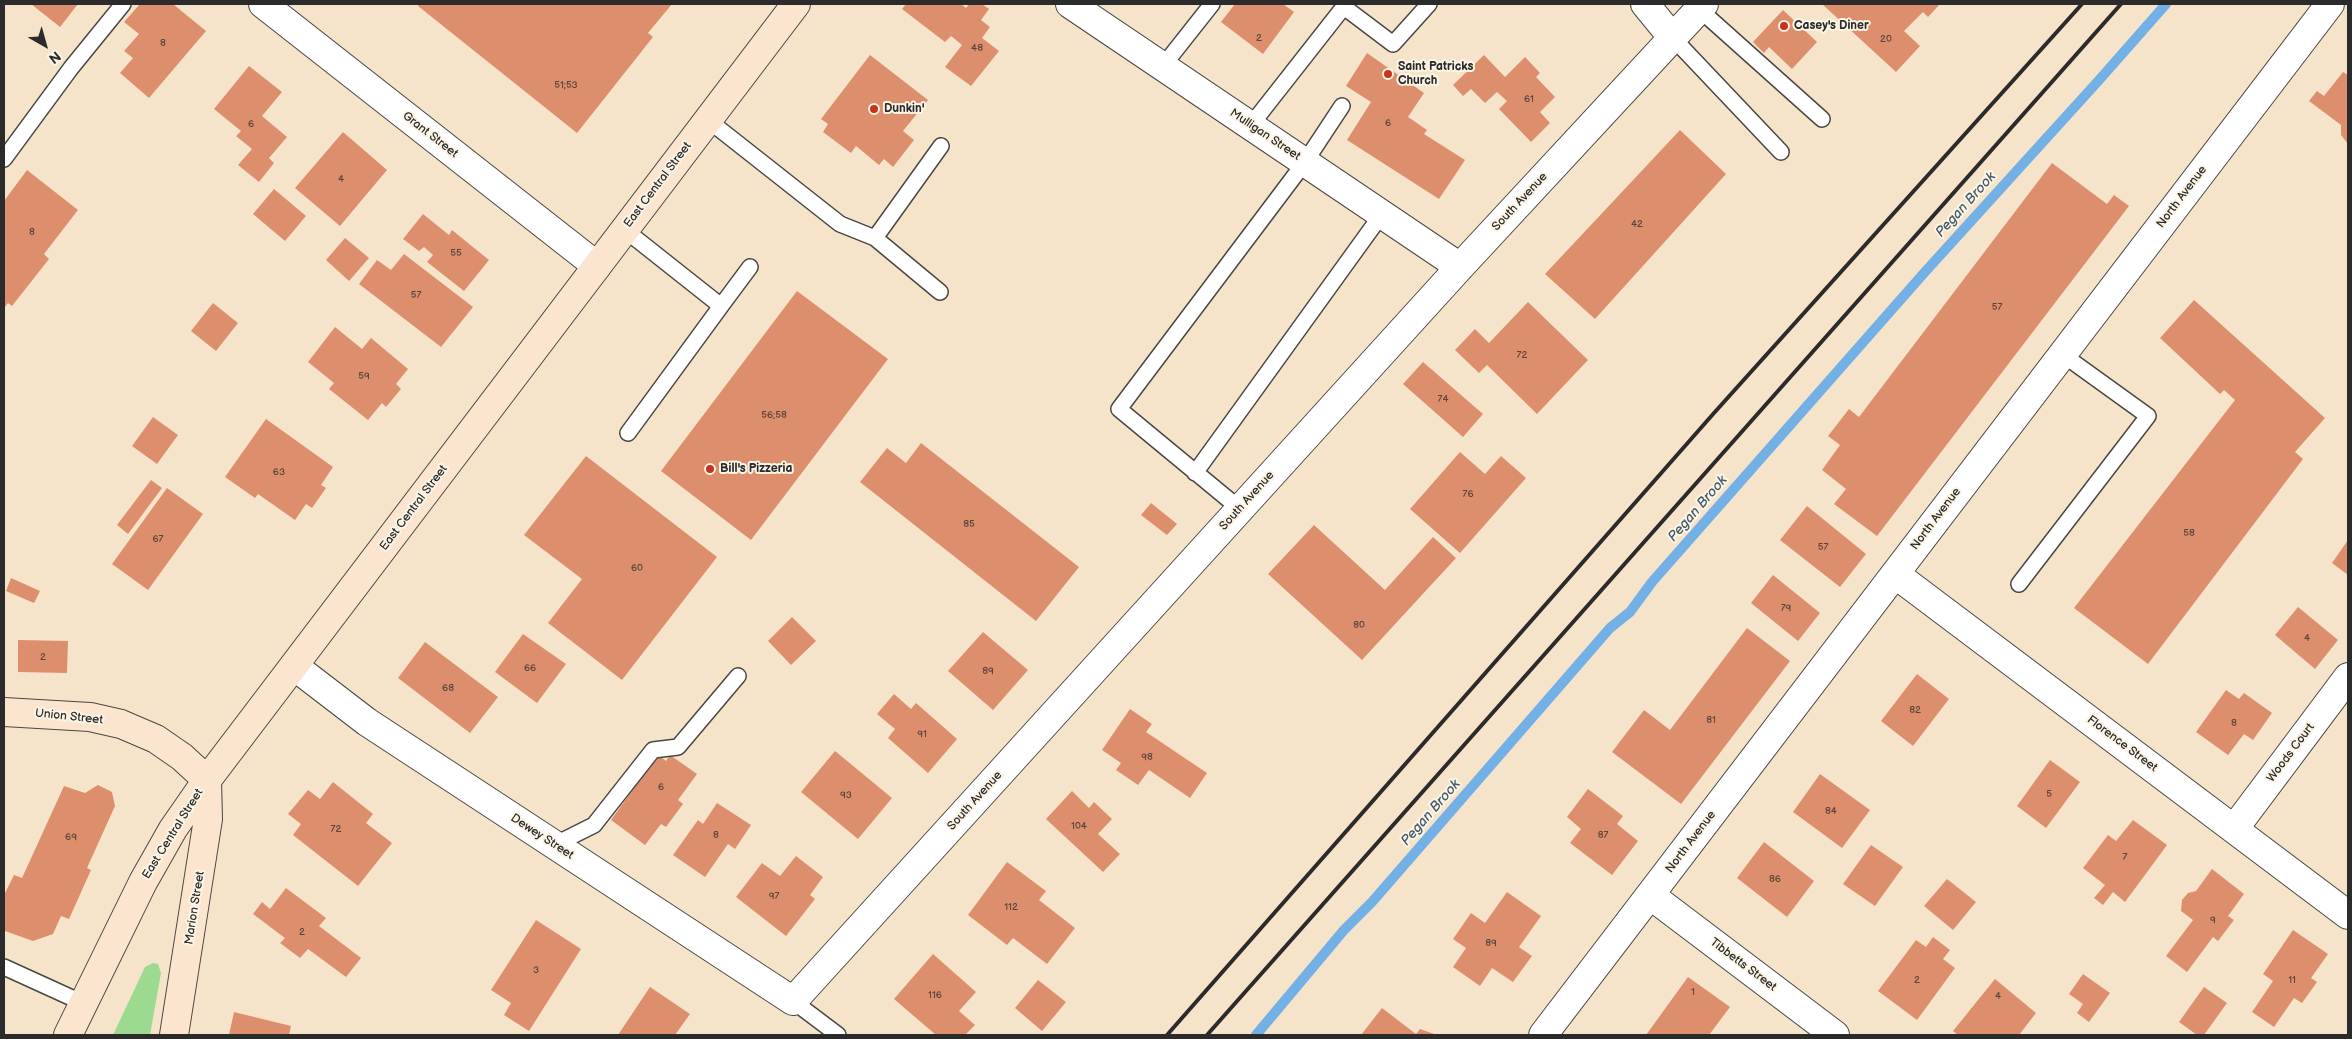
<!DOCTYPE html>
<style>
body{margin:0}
#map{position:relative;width:2352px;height:1039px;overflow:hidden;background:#f6e4ca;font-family:"Balsamiq Sans",sans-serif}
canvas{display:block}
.frame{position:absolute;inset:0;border:5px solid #2b2b2b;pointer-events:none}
.north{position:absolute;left:20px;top:20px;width:50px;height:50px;-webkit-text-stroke:4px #fcf5e5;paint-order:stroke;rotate:142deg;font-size:14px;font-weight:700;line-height:20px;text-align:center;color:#2b2b2b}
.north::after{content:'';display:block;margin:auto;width:18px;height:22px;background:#2b2b2b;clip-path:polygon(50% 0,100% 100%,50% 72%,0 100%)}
</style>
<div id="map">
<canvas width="2352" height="1039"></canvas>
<div class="frame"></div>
<div class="north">N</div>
</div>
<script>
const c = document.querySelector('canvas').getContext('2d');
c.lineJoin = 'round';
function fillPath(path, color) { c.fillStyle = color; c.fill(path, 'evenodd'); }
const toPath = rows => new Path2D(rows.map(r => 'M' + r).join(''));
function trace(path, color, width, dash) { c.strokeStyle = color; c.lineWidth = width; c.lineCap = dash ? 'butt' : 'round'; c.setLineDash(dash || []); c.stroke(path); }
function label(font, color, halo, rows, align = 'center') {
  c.font = font + ' "Balsamiq Sans",sans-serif'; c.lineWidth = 4; c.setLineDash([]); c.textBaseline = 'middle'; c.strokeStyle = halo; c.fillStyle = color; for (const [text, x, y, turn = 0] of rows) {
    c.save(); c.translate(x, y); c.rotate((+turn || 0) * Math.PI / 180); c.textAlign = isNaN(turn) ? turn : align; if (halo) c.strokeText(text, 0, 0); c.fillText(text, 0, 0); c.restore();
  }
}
fillPath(toPath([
 [153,963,158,964,161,973,150,1035,113,1035,145,967]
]), '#9bda8f');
trace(toPath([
 [1256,1035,1344,930,1372,902,1610,628,1630,612,1652,582,1924,273,2100,79,2166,4]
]), '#72b0e5', 10);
fillPath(toPath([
 [31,4,78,4,60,27],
 [140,4,173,4,206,31,149,98,120,73,133,58,124,51,139,34,124,22],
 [419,4,672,4,648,33,653,37,577,133,418,6],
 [906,4,961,4,966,8,969,4,982,4,989,9,981,20,990,27,982,38,999,51,971,86,945,67,962,45,951,36,945,42,902,9],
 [1235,4,1283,4,1294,12,1263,54,1221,22],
 [1822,4,1940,4,1928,17,1923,12,1904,31,1920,46,1896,72],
 [1783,10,1817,42,1792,69,1769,47,1764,53,1753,42],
 [1367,53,1424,93,1408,117,1427,130,1424,134,1465,160,1439,199,1347,140,1371,102,1346,86],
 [870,55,928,100,903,131,914,140,893,167,884,159,879,165,856,146,851,153,823,132,828,124,821,119],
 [1484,55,1505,77,1525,57,1540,73,1536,77,1555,97,1540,112,1550,123,1531,142,1499,109,1507,101,1497,92,1485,103,1471,89,1463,96,1453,85],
 [249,66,282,92,262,116,287,137,269,158,274,163,259,182,238,165,252,149,236,136,241,131,214,109],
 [2343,72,2348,75,2348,144,2341,135,2341,125,2309,101,2317,91,2324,96],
 [1680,130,1726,174,1595,319,1545,274],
 [343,132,387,170,340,226,295,188],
 [2052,163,2107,204,2114,195,2129,206,1877,536,1834,504,1846,489,1822,470,1840,445,1828,436,1849,409,1859,417],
 [27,170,78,210,44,254,49,259,12,306,8,303,4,308,4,201],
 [274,189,306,216,285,241,253,214],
 [423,214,449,235,452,230,489,260,464,291,427,262,433,255,424,247,419,251,403,239],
 [345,238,369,258,349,281,326,260],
 [404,254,473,307,441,347,359,284,377,260,391,270],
 [797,291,888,359,751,540,661,471],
 [2194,300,2325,418,2295,452,2303,459,2148,664,2074,608,2235,400,2224,390,2220,394,2160,338],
 [1528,302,1588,360,1537,414,1487,365,1479,373,1455,350,1475,329,1489,343],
 [213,303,238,323,216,351,191,331],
 [335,327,362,349,371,338,408,369,396,384,401,389,386,407,382,403,368,420,329,389,334,383,308,362],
 [1423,362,1483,414,1463,437,1403,384],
 [153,417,178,435,157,464,132,446],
 [266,419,333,467,321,485,326,488,312,508,306,504,295,520,258,494,255,498,225,477],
 [921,443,1079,567,1036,621,860,482,887,448,906,463],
 [1460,452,1485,474,1501,456,1526,478,1460,553,1410,509],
 [586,456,717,557,622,680,548,623,582,579,524,535],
 [151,480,162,488,128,534,117,525],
 [167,488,203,514,148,590,112,564],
 [1151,503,1177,524,1167,535,1141,515],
 [1807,506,1866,554,1840,587,1780,540],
 [1314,525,1385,590,1433,537,1456,558,1362,660,1268,574],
 [2348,540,2348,575,2332,563],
 [1773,575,1820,613,1798,641,1751,603],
 [11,578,40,591,34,603,6,591],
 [2298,607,2338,640,2315,669,2275,635],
 [792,617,816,641,791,665,768,641],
 [1747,628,1790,661,1681,804,1612,752,1644,710,1670,730],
 [983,632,1028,670,993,710,948,671],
 [523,634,566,664,537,703,495,672],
 [18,640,68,641,67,673,18,672],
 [425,642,498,697,470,733,398,678],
 [1917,674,1949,699,1913,746,1881,721],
 [2226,690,2239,699,2244,693,2272,713,2253,740,2244,734,2228,755,2196,732],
 [894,694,911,709,916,703,957,739,928,773,888,738,895,729,877,714],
 [1130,709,1152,724,1146,732,1207,773,1190,798,1149,770,1138,785,1116,770,1121,763,1102,750],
 [835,751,892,798,858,839,801,792],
 [658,755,666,761,670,755,697,774,678,800,683,804,666,827,661,824,645,845,611,820],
 [2050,760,2080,782,2046,828,2017,806],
 [1820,774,1870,810,1842,848,1793,812],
 [333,782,373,814,366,823,392,843,358,886,293,835,301,824,288,814,308,790,320,799],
 [98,785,112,792,115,806,87,868,91,870,69,919,61,916,53,934,33,941,5,931,4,895,14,875,22,878,64,786,85,793],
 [1588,789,1623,816,1617,824,1638,841,1612,875,1570,843,1581,829,1567,817],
 [1072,791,1089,808,1094,802,1112,819,1098,834,1120,854,1103,872,1046,819],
 [717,803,751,825,735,849,728,844,705,877,673,855,698,820,703,824],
 [2133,820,2167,845,2125,902,2113,892,2103,905,2094,898,2105,885,2083,868,2108,835,2116,841],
 [1764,842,1814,881,1787,917,1737,878],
 [1871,845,1903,867,1875,906,1843,884],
 [796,856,823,877,810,895,815,899,786,936,736,897,762,863,780,876],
 [1007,862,1046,891,1039,900,1075,928,1047,964,1013,938,1007,945,968,915],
 [2212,869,2244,894,2228,916,2234,920,2218,941,2213,937,2187,972,2166,956,2193,920,2181,911,2182,900,2188,893,2196,891],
 [1947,879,1976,902,1953,930,1924,906],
 [286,888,326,918,319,926,361,958,346,977,308,949,300,958,280,943,285,938,253,914,262,902,270,909],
 [1507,892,1541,916,1519,947,1532,956,1513,982,1492,968,1480,986,1453,967,1466,948,1453,939,1471,913,1485,923],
 [536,920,581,949,529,1031,504,1015,511,1003,491,990],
 [2293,930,2328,954,2311,978,2317,982,2302,1003,2294,998,2274,1027,2252,1012,2273,981,2263,974],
 [1933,937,1950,950,1943,959,1955,968,1917,1020,1878,991,1916,940,1926,947],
 [933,954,976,992,959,1011,975,1025,965,1035,936,1035,894,999],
 [2083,974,2110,993,2089,1022,2077,1013,2083,1004,2069,994],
 [1688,977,1730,1007,1709,1035,1646,1035],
 [1995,979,2036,1013,2019,1035,1958,1035,1953,1031],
 [1038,980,1066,1002,1042,1031,1015,1008],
 [650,987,690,1014,675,1035,618,1035],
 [2204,987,2227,1003,2204,1035,2197,1035,2179,1022],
 [1382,1008,1416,1034,1420,1029,1437,1035,1361,1035],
 [234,1012,291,1026,289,1035,229,1035]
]), '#dd8e6d');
const lane = toPath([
 [1344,7,1393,44,1429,4],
 [1699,9,1822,119],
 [1672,37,1781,152],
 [1163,66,1212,4],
 [708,120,840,224,875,238,941,146],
 [1251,125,1346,4],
 [4,159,71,68,123,4],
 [625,230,721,306,628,433],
 [875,238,940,292],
 [721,306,750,267],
 [1195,473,1382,214],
 [1240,509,1119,409,1305,162,1342,106],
 [2019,584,2148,416,2062,354],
 [554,845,594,825,653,750,678,747,738,676],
 [4,967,83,1003],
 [793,1001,838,1035]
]);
const street = toPath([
 [263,4,597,266],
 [1070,4,1460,267],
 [1645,4,1672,37],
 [1895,574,2348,915],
 [294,666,367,722,793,1001,1460,267,1704,4],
 [2234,829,2348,677],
 [1650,895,1835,1035],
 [1543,1035,2330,4]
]);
const secondary = toPath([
 [4,712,90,717,121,724,156,739,182,757,207,780],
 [68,1035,143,882,173,829,207,780,796,4],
 [174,1035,208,819,207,780]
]);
trace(lane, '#494743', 18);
trace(street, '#494743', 30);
trace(secondary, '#494743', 30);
trace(lane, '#fff', 15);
trace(street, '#fff', 28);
trace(secondary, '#fce5cf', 28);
trace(toPath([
 [1167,1035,1714,413,2082,4],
 [1207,1035,2121,4]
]), '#2b2b2b', 4);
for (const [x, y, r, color] of [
 [1784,26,5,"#c8321e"],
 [1388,74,5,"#c8321e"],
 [874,109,5,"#c8321e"],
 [710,469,5,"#c8321e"]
]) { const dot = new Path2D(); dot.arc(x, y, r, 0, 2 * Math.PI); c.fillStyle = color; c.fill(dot); trace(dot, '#fcf5e5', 2); }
label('10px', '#58443c', null, [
 ["2",1259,38],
 ["20",1886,39],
 ["8",163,43],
 ["48",977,48],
 ["51;53",566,85],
 ["61",1529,99],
 ["6",1388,123],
 ["6",251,124],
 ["4",341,179],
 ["42",1637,224],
 ["8",32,232],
 ["55",456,253],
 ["57",416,295],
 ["57",1997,307],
 ["72",1522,355],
 ["59",364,376],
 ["74",1443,399],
 ["56;58",774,415],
 ["63",279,472],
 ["76",1468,494],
 ["85",969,524],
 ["58",2189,533],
 ["67",158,539],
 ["57",1823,547],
 ["60",637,568],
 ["79",1786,608],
 ["80",1359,625],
 ["4",2307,638],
 ["2",43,657],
 ["66",530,668],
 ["89",988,671],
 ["68",448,688],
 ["82",1915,710],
 ["81",1711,720],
 ["8",2234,723],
 ["91",922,734],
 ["98",1147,757],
 ["6",661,787],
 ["5",2049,794],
 ["93",846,795],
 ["84",1831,811],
 ["104",1079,826],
 ["72",336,829],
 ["8",716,835],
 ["87",1603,835],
 ["69",71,837],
 ["7",2125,857],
 ["86",1775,879],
 ["97",774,896],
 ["112",1011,907],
 ["9",2213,920],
 ["2",302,932],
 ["89",1491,943],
 ["3",536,970],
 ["2",1917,980],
 ["11",2292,980],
 ["1",1693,992],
 ["116",935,995],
 ["4",1998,996]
]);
label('bold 12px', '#2b2b2b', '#fcf5e5', [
 ["Casey's Diner",1794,26],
 ["Saint Patricks",1398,67],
 ["Church",1398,81],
 ["Dunkin'",884,109],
 ["Bill's Pizzeria",720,469]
], 'left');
label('12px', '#2b2b2b', '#fcf5e5', [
 ["Grant Street",430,135,38],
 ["Mulligan Street",1265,135,34],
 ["East Central Street",658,185,-53],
 ["North Avenue",2182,197,-53],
 ["South Avenue",1520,202,-47],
 ["South Avenue",1247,501,-48],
 ["East Central Street",414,508,-53],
 ["North Avenue",1936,519,-53],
 ["Union Street",69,717,6],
 ["Florence Street",2122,744,37],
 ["Woods Court",2291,753,-53],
 ["South Avenue",975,801,-48],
 ["East Central Street",173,834,-58],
 ["Dewey Street",542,837,33],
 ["North Avenue",1691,842,-53],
 ["Marion Street",195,908,-81],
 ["Tibbetts Street",1743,965,37]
]);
label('italic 14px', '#445a6c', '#fcf5e5', [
 ["Pegan Brook",1966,205,-48],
 ["Pegan Brook",1698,509,-49],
 ["Pegan Brook",1431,813,-49]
]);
</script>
